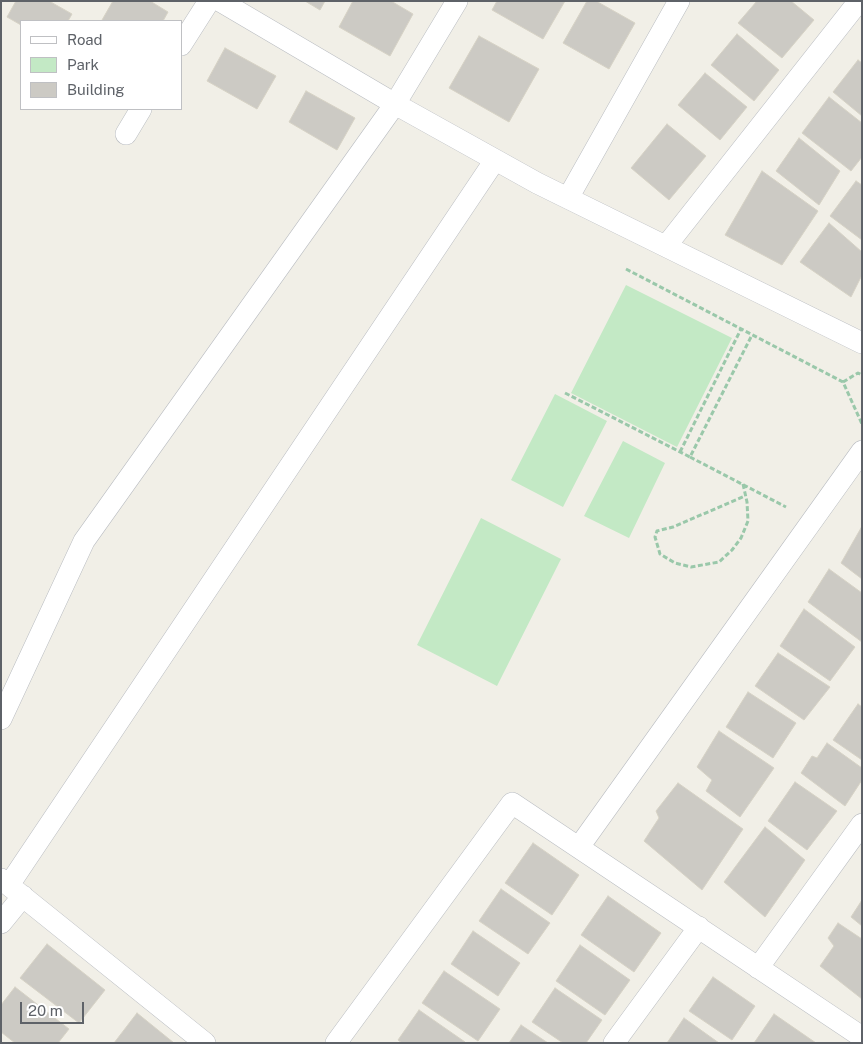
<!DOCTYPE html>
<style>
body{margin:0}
#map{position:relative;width:863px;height:1044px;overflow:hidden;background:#f1efe7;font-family:"Public Sans",sans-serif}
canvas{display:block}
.frame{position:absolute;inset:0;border:2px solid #5e6268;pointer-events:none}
.legend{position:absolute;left:20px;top:20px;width:162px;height:90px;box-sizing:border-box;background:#fff;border:1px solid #bfc0c3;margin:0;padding:6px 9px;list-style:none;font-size:15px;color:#5e6268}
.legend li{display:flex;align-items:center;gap:10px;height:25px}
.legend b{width:25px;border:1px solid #bfc0c3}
.scale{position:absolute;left:20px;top:1002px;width:64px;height:22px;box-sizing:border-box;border:2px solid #5e6268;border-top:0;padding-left:6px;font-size:15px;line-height:18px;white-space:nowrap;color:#5e6268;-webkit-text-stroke:4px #fff;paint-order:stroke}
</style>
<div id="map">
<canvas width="863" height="1044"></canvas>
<div class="frame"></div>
<ul class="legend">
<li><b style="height:6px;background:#fff"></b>Road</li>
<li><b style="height:14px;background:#c3e9c5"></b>Park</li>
<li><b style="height:14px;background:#cccac4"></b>Building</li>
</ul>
<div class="scale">20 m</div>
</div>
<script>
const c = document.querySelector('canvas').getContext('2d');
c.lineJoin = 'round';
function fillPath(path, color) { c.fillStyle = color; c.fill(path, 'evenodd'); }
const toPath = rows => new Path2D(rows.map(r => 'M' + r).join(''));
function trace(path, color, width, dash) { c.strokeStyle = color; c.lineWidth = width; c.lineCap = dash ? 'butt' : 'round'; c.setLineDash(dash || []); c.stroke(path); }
fillPath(toPath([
 [626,285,732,338,677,447,571,393],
 [555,394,607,421,563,507,511,480],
 [623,441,665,463,629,538,584,516],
 [481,518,561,559,497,686,417,645]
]), '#c3e9c5');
const building = toPath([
 [16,1,49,1,72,14,68,21,21,21,21,25,7,17,16,1],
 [113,1,150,1,168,12,163,21,104,21,102,20,113,1],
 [305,1,325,1,320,10,305,1],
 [353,1,391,1,413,14,390,56,339,27,353,1],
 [497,1,565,1,543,39,492,10,497,1],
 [587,1,596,1,635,23,609,69,563,43,587,1],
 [757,1,791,1,814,20,782,58,738,23,757,1],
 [737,34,779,70,754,101,711,65,737,34],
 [479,36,539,69,509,122,449,88,479,36],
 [225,48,276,76,257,109,207,81,225,48],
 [858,60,862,63,862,116,833,92,858,60],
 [705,73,747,107,720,140,678,105,705,73],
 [306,91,355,118,337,150,289,122,306,91],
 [829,97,862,123,862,157,851,171,802,133,829,97],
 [667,124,706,156,669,200,631,168,667,124],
 [799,138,840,171,819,205,776,171,799,138],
 [762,171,818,211,782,265,725,235,762,171],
 [856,181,862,185,862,240,830,216,856,181],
 [829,223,862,252,862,275,851,297,800,262,829,223],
 [861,528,862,528,862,579,841,563,861,528],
 [829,569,862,593,862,642,808,602,829,569],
 [804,609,855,647,830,681,780,646,804,609],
 [778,653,830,687,804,720,755,686,778,653],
 [748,692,796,723,773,758,726,727,748,692],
 [858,704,862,707,862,760,833,740,858,704],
 [719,731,774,768,740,817,706,791,712,780,697,767,719,731],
 [827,743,862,768,862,780,845,806,801,773,812,756,817,758,827,743],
 [795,782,837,811,807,850,768,821,795,782],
 [678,783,743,829,702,890,644,841,659,818,656,811,678,783],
 [765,827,805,860,765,917,724,882,765,827],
 [533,843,579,875,552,915,505,883,533,843],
 [501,889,550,923,528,954,479,921,501,889],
 [608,896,661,933,634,972,581,935,608,896],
 [862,900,862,926,851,917,862,900],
 [838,923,862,939,862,999,820,966,834,946,828,938,838,923],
 [473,931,520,963,498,996,451,964,473,931],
 [47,944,105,990,79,1023,20,978,47,944],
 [580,945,630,980,605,1015,556,981,580,945],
 [444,971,500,1009,478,1041,422,1003,444,971],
 [713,977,755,1006,732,1040,689,1011,713,977],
 [15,987,69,1029,58,1043,15,1043,1,1032,1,1005,15,987],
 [555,988,602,1020,586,1043,563,1043,532,1022,555,988],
 [419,1010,465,1042,465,1043,402,1043,398,1040,419,1010],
 [137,1013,174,1043,114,1043,137,1013],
 [774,1014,816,1043,754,1043,774,1014],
 [684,1018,719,1043,667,1043,684,1018],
 [521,1025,548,1043,509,1043,521,1025]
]);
fillPath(building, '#cccac4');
trace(building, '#d6d2c5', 1);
const minor = toPath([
 [220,1,395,104,537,183,862,343],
 [181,45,209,1],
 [126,134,141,109],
 [568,198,679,1],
 [666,246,859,1],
 [1,719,84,541,395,104,457,1],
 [579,847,862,451],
 [1,879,205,1043],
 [9,885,495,160],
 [1,923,23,896],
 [758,968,862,824],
 [336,1043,512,803,862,1037],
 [614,1043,699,927]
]);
trace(minor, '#b9bcc1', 22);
trace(toPath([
 [626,269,843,382,862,424],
 [843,382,858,373,862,375],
 [565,393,690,457,752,335],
 [680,452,741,329],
 [690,457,786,507],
 [743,484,747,502,748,521,741,538,732,550,719,562,691,567,675,563,660,554,655,537,657,531,673,527,745,496]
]), '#9ac8aa', 3, [5, 2.5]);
trace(minor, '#fff', 21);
</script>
